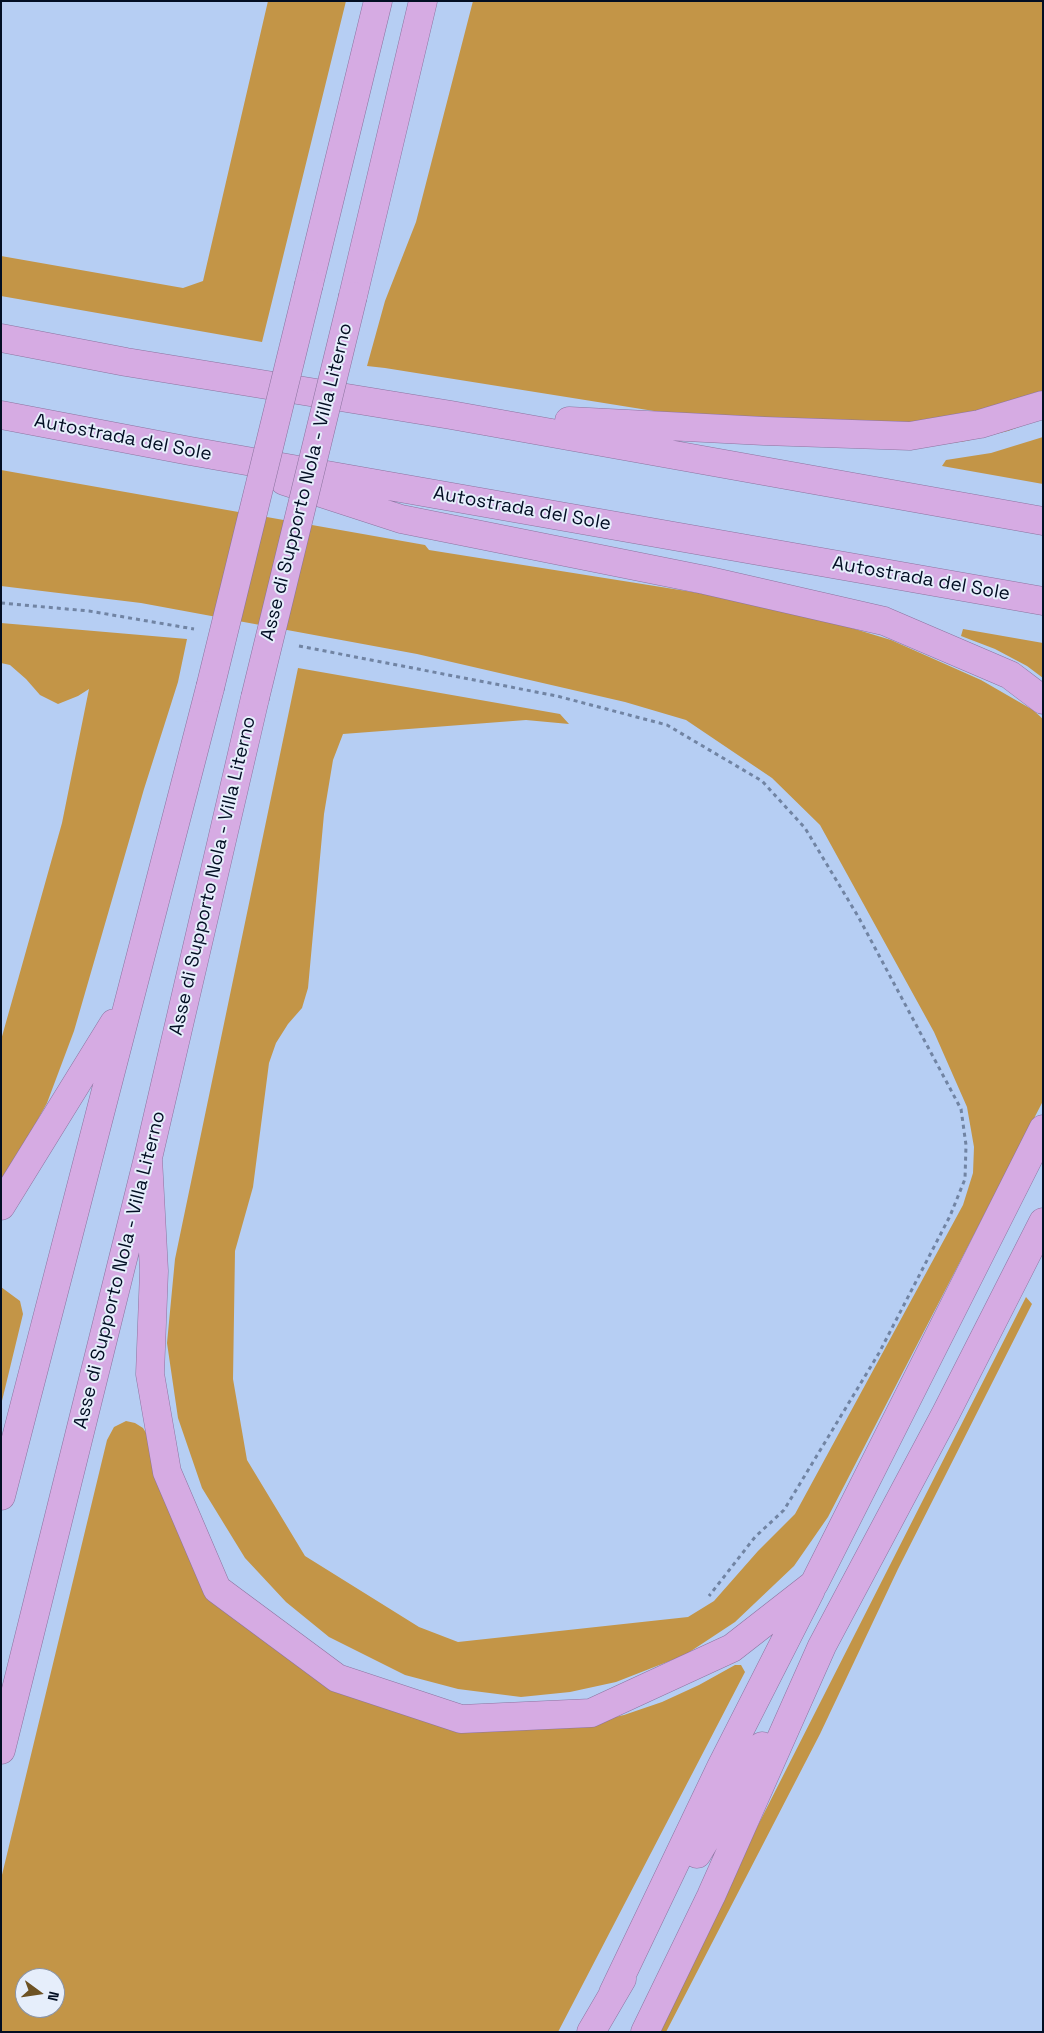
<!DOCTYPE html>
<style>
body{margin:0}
#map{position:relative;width:1044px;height:2033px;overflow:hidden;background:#b6cef3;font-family:"Space Grotesk",sans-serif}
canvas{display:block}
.frame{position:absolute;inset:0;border:2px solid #020e23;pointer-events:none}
.north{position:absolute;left:15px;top:1968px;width:50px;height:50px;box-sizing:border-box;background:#e6eefb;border:1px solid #8b94a5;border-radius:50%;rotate:104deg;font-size:14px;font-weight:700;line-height:20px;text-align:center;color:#020e23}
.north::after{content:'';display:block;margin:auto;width:18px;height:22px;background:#6d5224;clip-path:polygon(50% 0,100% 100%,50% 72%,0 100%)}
</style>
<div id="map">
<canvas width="1044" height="2033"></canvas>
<div class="frame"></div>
<div class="north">N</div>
</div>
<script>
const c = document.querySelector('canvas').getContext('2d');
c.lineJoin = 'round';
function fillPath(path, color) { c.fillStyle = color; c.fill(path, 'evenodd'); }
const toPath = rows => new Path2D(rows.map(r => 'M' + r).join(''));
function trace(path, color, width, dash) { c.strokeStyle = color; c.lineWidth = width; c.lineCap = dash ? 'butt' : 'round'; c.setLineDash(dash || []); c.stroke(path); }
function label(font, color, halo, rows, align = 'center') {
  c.font = font + ' "Space Grotesk",sans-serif'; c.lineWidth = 4; c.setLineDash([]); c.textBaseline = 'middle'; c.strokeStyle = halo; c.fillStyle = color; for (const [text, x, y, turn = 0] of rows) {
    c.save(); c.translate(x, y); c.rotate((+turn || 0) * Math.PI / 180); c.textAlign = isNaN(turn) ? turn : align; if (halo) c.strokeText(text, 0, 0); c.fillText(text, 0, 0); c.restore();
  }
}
fillPath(toPath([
 [268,1,346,1,262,342,1,296,1,256,183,288,203,281],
 [473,1,1043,1,1043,418,1008,431,966,441,923,447,881,449,838,446,754,427,385,368,367,366,385,301,416,222],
 [1043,437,1043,484,942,466,946,460,991,453],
 [1,470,425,545,429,550,705,594,822,619,891,640,981,680,1033,710,1043,719,1043,1101,828,1517,794,1566,735,1622,685,1655,616,1682,570,1692,521,1697,458,1689,405,1675,329,1637,286,1602,245,1558,202,1488,178,1418,167,1343,175,1259,298,668,560,714,569,724,526,720,343,734,333,760,324,814,308,988,302,1008,288,1024,276,1043,269,1063,253,1187,235,1251,233,1379,247,1460,305,1556,419,1627,458,1642,688,1617,714,1601,758,1551,795,1514,963,1205,973,1173,974,1147,967,1107,934,1032,820,825,772,778,686,720,625,702,417,654,141,603,1,586],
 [1,623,187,639,178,682,144,789,74,1031,47,1103,13,1164,1,1179,1,1040,62,823,89,689,78,696,58,704,40,695,26,679,10,665,1,663],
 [963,629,1043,643,1043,678,1027,666,995,649,961,636],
 [1,1287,20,1301,23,1314,1,1405],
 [1026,1297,1032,1304,898,1569,820,1734,666,2032,653,2032],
 [126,1421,135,1423,143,1428,148,1436,219,1582,383,1703,584,1724,624,1715,662,1702,699,1685,735,1665,741,1665,745,1672,558,2032,1,2032,1,1879,107,1440,114,1427],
 [25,1978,55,1978,55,2008,25,2008]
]), '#c39547');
const highway = toPath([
 [309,284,378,1],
 [353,296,423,1],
 [1,338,126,362,451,415,1043,521],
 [1,415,190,451,1043,601],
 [569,421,764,431,910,436,980,424,1043,405],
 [284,481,401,519,705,580,884,621,1010,675,1043,700],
 [148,1158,154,1271,150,1374,167,1472,217,1589,337,1678,461,1719,591,1713,732,1648,814,1584,1043,1129],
 [1,1206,114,1023],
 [1,1496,210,688],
 [1,1750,148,1158,255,698],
 [697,1854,762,1746],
 [613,1993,721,1767,811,1590],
 [591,2032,622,1979],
 [645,2032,711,1896,822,1646,946,1413,1043,1222]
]);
trace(highway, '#8c74a0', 29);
trace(toPath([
 [1,603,89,611,194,629],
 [299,646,557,696,667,725,762,781,805,828,859,918,961,1109,966,1145,965,1179,950,1216,879,1353,784,1510,755,1537,709,1596]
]), '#7184a3', 3, [4, 4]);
trace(highway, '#d6abe3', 28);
const highwayBridge = toPath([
 [210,688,309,284],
 [255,698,353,296]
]);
trace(highwayBridge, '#8c74a0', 29, []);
trace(highwayBridge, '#d6abe3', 28);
label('19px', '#020e23', '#e6eefb', [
 ["Autostrada del Sole",123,438,11],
 ["Asse di Supporto Nola - Villa Literno",307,482,-76],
 ["Autostrada del Sole",522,509,10],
 ["Autostrada del Sole",921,579,10],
 ["Asse di Supporto Nola - Villa Literno",213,876,-77],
 ["Asse di Supporto Nola - Villa Literno",120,1270,-76]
]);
</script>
